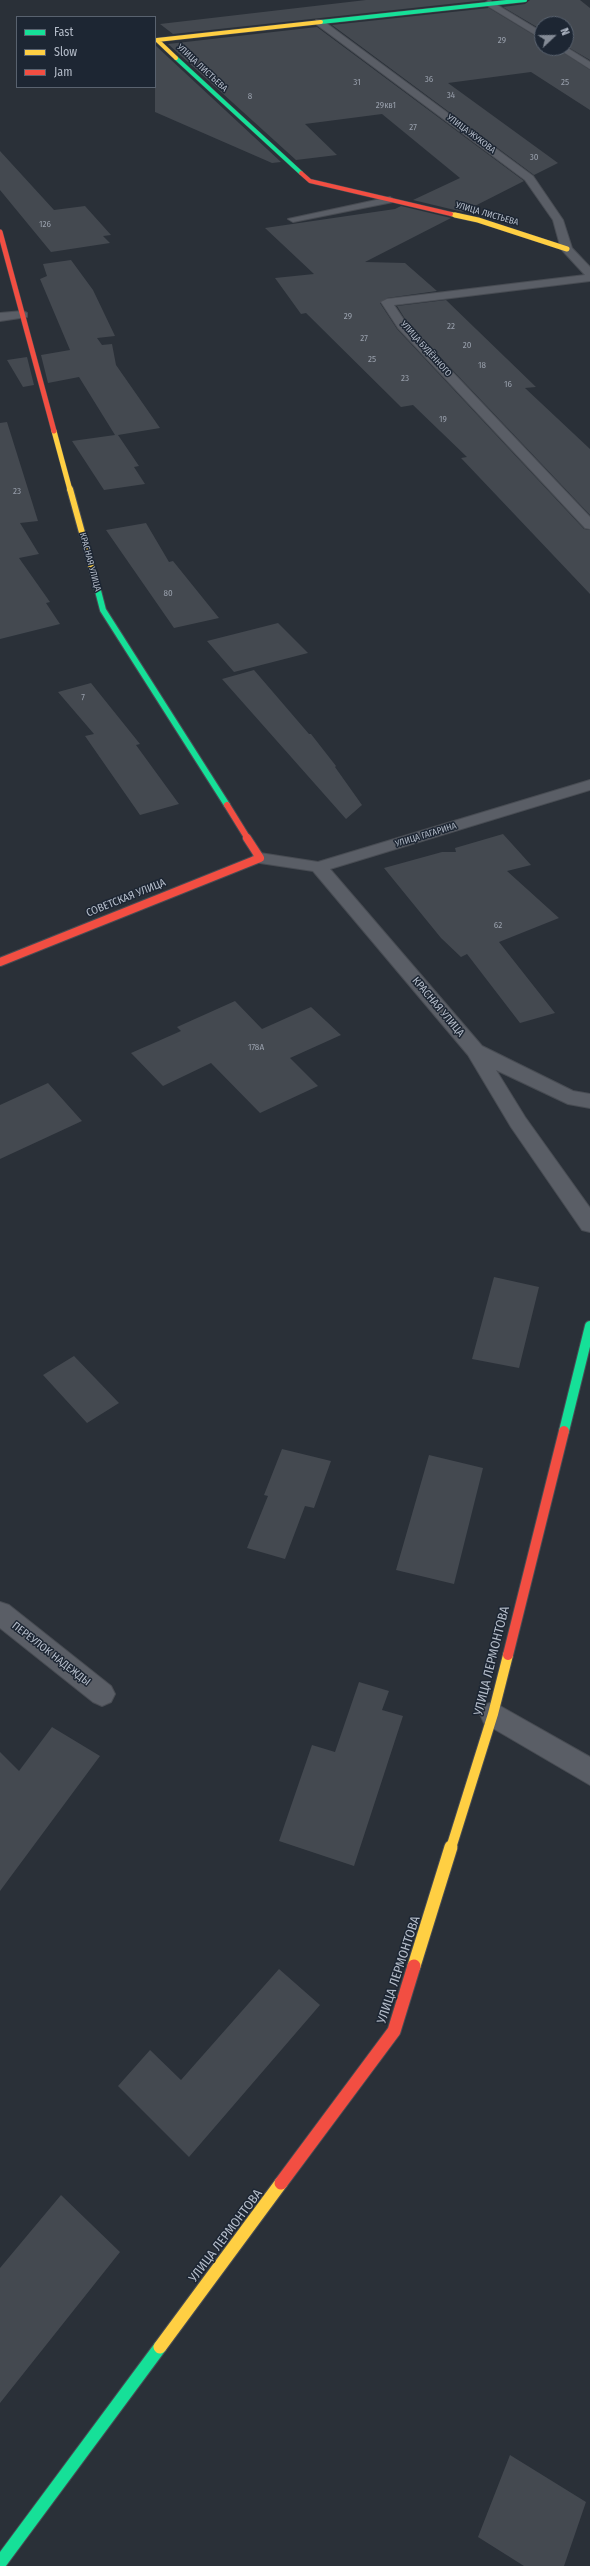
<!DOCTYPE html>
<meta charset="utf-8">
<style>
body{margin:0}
#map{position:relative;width:590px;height:2566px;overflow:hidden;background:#2a3038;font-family:"Fira Sans Condensed",sans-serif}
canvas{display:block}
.legend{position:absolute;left:16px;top:16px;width:140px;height:72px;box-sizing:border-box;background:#1d2633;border:1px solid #59626f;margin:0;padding:5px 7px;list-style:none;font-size:12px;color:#b4bcc9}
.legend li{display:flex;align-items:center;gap:8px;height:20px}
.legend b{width:20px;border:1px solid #59626f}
.north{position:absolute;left:534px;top:16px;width:40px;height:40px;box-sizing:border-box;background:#1d2633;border:1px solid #59626f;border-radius:50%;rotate:68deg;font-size:11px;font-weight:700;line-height:16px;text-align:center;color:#b4bcc9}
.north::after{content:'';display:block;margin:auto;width:14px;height:18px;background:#848b96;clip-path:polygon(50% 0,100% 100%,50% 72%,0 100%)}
</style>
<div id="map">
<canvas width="590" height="2566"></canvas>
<ul class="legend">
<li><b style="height:5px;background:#16e098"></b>Fast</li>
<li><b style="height:5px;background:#ffcf43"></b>Slow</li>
<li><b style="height:5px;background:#f24e42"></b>Jam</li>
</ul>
<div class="north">N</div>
</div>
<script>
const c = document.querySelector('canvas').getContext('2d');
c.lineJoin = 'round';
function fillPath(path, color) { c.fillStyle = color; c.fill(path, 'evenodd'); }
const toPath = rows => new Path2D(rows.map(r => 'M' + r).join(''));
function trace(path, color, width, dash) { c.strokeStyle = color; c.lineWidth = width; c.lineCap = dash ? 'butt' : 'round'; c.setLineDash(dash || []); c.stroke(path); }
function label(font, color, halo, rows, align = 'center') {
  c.font = font + ' "Fira Sans Condensed",sans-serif'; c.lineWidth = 3; c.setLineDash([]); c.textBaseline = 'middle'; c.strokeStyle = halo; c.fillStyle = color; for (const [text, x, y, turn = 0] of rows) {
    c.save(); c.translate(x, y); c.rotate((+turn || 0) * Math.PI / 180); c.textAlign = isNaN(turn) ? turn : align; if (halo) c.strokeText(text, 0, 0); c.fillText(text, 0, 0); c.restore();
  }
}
fillPath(toPath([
 [366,0,486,0,173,34,160,24],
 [530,0,580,0,590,8,590,60,566,46,566,24,542,24,542,30,503,7,525,4],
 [489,8,542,40,542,48,556,48,590,70,590,110,531,72,448,83,558,163,534,175,332,25],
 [317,27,524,181,463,212,413,200,460,178,382,114,305,124,337,155,296,160,168,44],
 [155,45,281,162,272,163,155,112],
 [0,151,54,210,85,206,111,235,103,236,110,243,51,252,0,190],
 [401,206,451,218,365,262,405,263,437,291,387,298,380,303,397,329,584,529,590,530,590,594,461,458,467,457,413,405,401,407,306,313,301,314,275,278,314,274,265,228,395,209],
 [71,260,93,290,115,336,97,338,102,345,112,344,116,365,160,428,118,435,139,466,134,467,145,484,104,490,72,441,115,435,79,377,48,383,41,355,70,350,40,279,47,276,43,264],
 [446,300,536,387,525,388,590,449,590,515,407,322,397,306],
 [27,357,34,385,23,387,7,360],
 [7,422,38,521,20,523,39,554,19,558,50,602,46,603,60,624,0,639,0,423],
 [146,523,169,562,173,561,219,618,174,628,106,530],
 [278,623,308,653,234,672,207,641],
 [254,670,309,734,311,734,336,766,335,767,362,805,346,819,222,679],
 [91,683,140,744,136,745,179,804,140,815,85,736,94,734,58,692],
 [503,834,531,865,507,871,559,918,499,942,555,1013,520,1023,467,954,461,957,441,938,384,868,442,852,456,852,455,848],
 [235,1001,262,1029,311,1007,341,1035,290,1058,318,1086,260,1113,211,1063,163,1086,131,1053,181,1031,177,1027],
 [48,1083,82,1121,0,1159,0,1105],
 [494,1277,539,1287,519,1368,472,1359],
 [74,1356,119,1403,87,1423,43,1375],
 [282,1449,331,1461,314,1508,305,1506,285,1559,247,1548,268,1496,264,1495],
 [429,1455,483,1468,454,1584,396,1570],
 [359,1682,389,1691,382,1710,403,1716,354,1866,279,1841,312,1745,335,1752],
 [52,1727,100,1756,0,1891,0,1752,19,1771],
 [279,1969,320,2005,189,2157,118,2086,150,2050,181,2080],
 [61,2195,120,2252,0,2403,0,2268],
 [510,2455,586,2502,564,2566,524,2566,478,2537]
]), '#444950');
const lane = toPath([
 [390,197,395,200,393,202,293,222,288,219,390,197]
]);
const street = toPath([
 [489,0,542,32,542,39,486,5,485,3,489,0],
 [316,20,322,20,533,176,563,220,572,248,590,267,590,281,394,305,406,323,590,517,590,529,585,528,398,328,381,302,387,299,585,275,561,249,553,220,525,180,316,24,316,20],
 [566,47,590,62,590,69,557,48,566,47],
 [23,311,27,313,27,317,0,321,0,313,23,311],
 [590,780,590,790,330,869,482,1046,573,1091,590,1094,590,1108,568,1104,496,1070,525,1117,590,1208,590,1232,582,1230,511,1127,468,1055,313,871,260,863,254,862,251,858,254,854,260,853,318,862,590,780],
 [0,1602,9,1605,111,1686,115,1694,111,1702,102,1706,93,1702,0,1628,0,1602],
 [493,1702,590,1757,590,1785,484,1723,480,1714,484,1705,493,1702]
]);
const fastFar3 = toPath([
 [321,22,525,0],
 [176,58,301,173]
]);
const fastFar2 = toPath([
 [97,587,103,610,227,805]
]);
const fastFar1 = toPath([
 [564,1431,590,1326]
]);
const fast = toPath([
 [0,2563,160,2347]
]);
const slowFar4 = toPath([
 [176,58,157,40,321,22],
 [451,214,460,216]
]);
const slowFar3 = toPath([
 [455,215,478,220,567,249],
 [54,431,70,490]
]);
const slowFar2 = toPath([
 [70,489,97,587]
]);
const slowFar1 = toPath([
 [451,1848,493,1714,508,1655]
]);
const slow = toPath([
 [414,1966,451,1847],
 [160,2347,281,2183]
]);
const jamFar5 = toPath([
 [301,173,310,181,451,214]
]);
const jamFar4 = toPath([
 [0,232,54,431]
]);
const jamFar3 = toPath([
 [227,805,248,839]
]);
const jamFar2 = toPath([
 [0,962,260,858,247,838]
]);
const jamFar1 = toPath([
 [508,1655,564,1431]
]);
const jam = toPath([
 [281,2183,394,2031,414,1966]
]);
trace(lane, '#484c53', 2);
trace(street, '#484c53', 2);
trace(fastFar3, '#484c53', 5);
trace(fastFar2, '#484c53', 8);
trace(fastFar1, '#484c53', 12);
trace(fast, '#484c53', 15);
trace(slowFar4, '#484c53', 5);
trace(slowFar3, '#484c53', 6);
trace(slowFar2, '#484c53', 8);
trace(slowFar1, '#484c53', 12);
trace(slow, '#484c53', 15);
trace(jamFar5, '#484c53', 5);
trace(jamFar4, '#484c53', 6);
trace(jamFar3, '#484c53', 8);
trace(jamFar2, '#484c53', 10);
trace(jamFar1, '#484c53', 12);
trace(jam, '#484c53', 15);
fillPath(lane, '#5a5e66');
fillPath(street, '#5a5e66');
trace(fastFar3, '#16e098', 4);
trace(fastFar2, '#16e098', 6);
trace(fastFar1, '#16e098', 10);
trace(fast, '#16e098', 13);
trace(slowFar4, '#ffcf43', 4);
trace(slowFar3, '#ffcf43', 5);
trace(slowFar2, '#ffcf43', 6);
trace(slowFar1, '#ffcf43', 10);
trace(slow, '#ffcf43', 13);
trace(jamFar5, '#f24e42', 4);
trace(jamFar4, '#f24e42', 5);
trace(jamFar3, '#f24e42', 6);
trace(jamFar2, '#f24e42', 8);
trace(jamFar1, '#f24e42', 10);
trace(jam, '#f24e42', 13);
label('9px', '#989fab', null, [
 ["29",502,40],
 ["36",429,79],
 ["31",357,82],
 ["25",565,82],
 ["34",451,95],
 ["8",250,96],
 ["29кв1",386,105],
 ["27",413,127],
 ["30",534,157],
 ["126",45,224],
 ["29",348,316],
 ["22",451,326],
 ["27",364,338],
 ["20",467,345],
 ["25",372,359],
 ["18",482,365],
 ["23",405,378],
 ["16",508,384],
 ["19",443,419],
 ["23",17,491],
 ["80",168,593],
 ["7",83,697],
 ["62",498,925],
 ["178А",256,1047]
]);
label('9px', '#b4bcc9', '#1d2633', [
 ["УЛИЦА ЛИСТЬЕВА",202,68,43],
 ["УЛИЦА ЖУКОВА",471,134,37],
 ["УЛИЦА ЛИСТЬЕВА",487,214,16],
 ["УЛИЦА БУДЁННОГО",426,349,48],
 ["КРАСНАЯ УЛИЦА",90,562,75],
 ["УЛИЦА ГАГАРИНА",426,835,-17]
]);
label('11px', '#b4bcc9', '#1d2633', [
 ["СОВЕТСКАЯ УЛИЦА",126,898,-22],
 ["КРАСНАЯ УЛИЦА",438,1007,50],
 ["ПЕРЕУЛОК НАДЕЖДЫ",51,1654,38]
]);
label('13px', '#b4bcc9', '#1d2633', [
 ["УЛИЦА ЛЕРМОНТОВА",492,1661,-76],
 ["УЛИЦА ЛЕРМОНТОВА",399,1970,-72],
 ["УЛИЦА ЛЕРМОНТОВА",226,2236,-53]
]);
</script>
